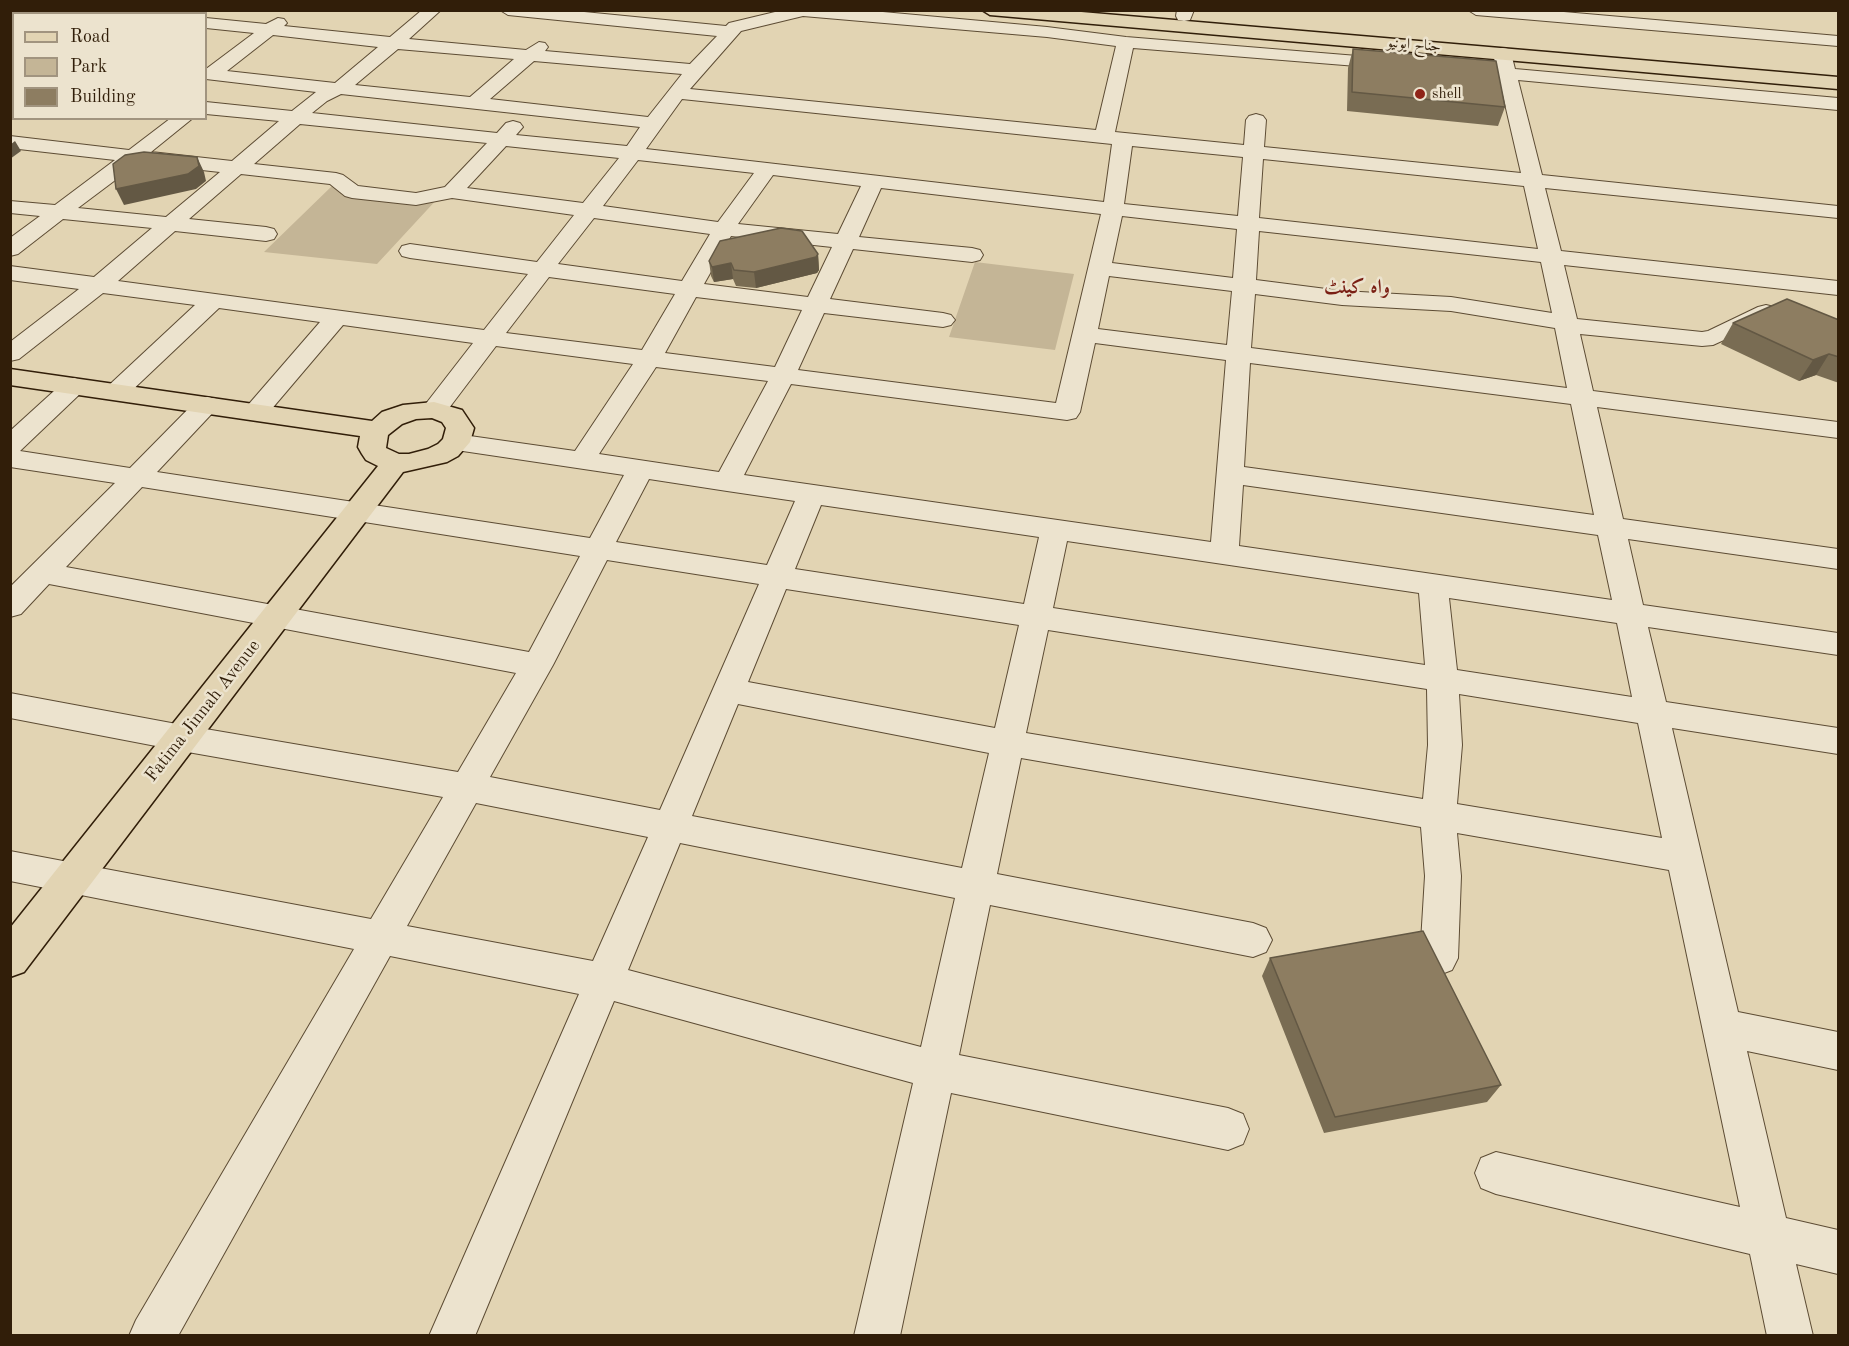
<!DOCTYPE html>
<meta charset="utf-8">
<style>
body{margin:0}
#map{position:relative;width:1849px;height:1346px;overflow:hidden;background:#e2d4b3;font-family:"Old Standard TT",serif}
canvas{display:block}
.frame{position:absolute;inset:0;border:12px solid #311e09;pointer-events:none}
.legend{position:absolute;left:12px;top:12px;width:195px;height:108px;box-sizing:border-box;background:#ece3ce;border:2px solid #a1947f;margin:0;padding:8px 10px;list-style:none;font-size:18px;color:#311e09}
.legend li{display:flex;align-items:center;gap:12px;height:30px}
.legend b{width:30px;border:2px solid #a1947f}
</style>
<div id="map">
<canvas width="1849" height="1346"></canvas>
<div class="frame"></div>
<ul class="legend">
<li><b style="height:8px;background:#e2d4b3"></b>Road</li>
<li><b style="height:16px;background:#c4b596"></b>Park</li>
<li><b style="height:16px;background:#8d7d61"></b>Building</li>
</ul>
</div>
<script>
const c = document.querySelector('canvas').getContext('2d');
c.lineJoin = 'round';
function fillPath(path, color) { c.fillStyle = color; c.fill(path, 'evenodd'); }
const toPath = rows => new Path2D(rows.map(r => 'M' + r).join(''));
function trace(path, color, width, dash) { c.strokeStyle = color; c.lineWidth = width; c.lineCap = dash ? 'butt' : 'round'; c.setLineDash(dash || []); c.stroke(path); }
function label(font, color, halo, rows, align = 'center') {
  c.font = font + ' "Old Standard TT",Amiri,serif'; c.lineWidth = 5; c.setLineDash([]); c.textBaseline = 'middle'; c.strokeStyle = halo; c.fillStyle = color; for (const [text, x, y, turn = 0] of rows) {
    c.save(); c.translate(x, y); c.rotate((+turn || 0) * Math.PI / 180); c.textAlign = isNaN(turn) ? turn : align; if (halo) c.strokeText(text, 0, 0); c.fillText(text, 0, 0); c.restore();
  }
}
fillPath(toPath([
 [333,185,439,197,377,264,264,252],
 [975,262,1074,274,1055,350,949,337]
]), '#c4b596');
const minor = toPath([
 [10,10,28,10,26,14,14,14,14,18,10,18,10,10],
 [64,10,116,10,118,14,66,14,64,10],
 [150,10,169,10,167,14,148,14,150,10],
 [422,10,441,10,409,39,526,50,539,42,545,43,548,47,545,51,690,64,717,36,508,15,500,10,564,10,726,26,729,23,775,12,774,10,861,10,1047,27,1126,37,1394,59,1400,60,1403,64,1400,68,1394,69,1133,48,1115,132,1244,145,1246,120,1249,116,1256,114,1263,116,1266,120,1264,147,1521,173,1499,78,1482,76,1479,72,1482,68,1496,67,1493,53,1496,49,1502,48,1508,49,1511,53,1515,69,1838,98,1838,110,1518,80,1542,175,1838,206,1838,218,1545,188,1561,251,1838,281,1838,295,1564,265,1577,319,1702,332,1708,331,1758,307,1766,305,1774,307,1778,312,1774,317,1713,345,1702,346,1580,334,1593,391,1838,422,1838,438,1597,407,1623,519,1838,549,1838,569,1628,539,1643,605,1838,633,1838,655,1648,627,1666,702,1838,728,1838,754,1672,728,1738,1012,1838,1032,1838,1070,1747,1051,1786,1218,1838,1230,1838,1274,1796,1264,1813,1336,1767,1336,1750,1254,1496,1194,1481,1188,1475,1173,1481,1158,1496,1152,1740,1207,1669,870,1457,833,1461,876,1458,958,1452,970,1439,975,1426,970,1420,958,1425,876,1421,827,1021,758,997,874,1253,923,1266,928,1272,940,1266,952,1253,957,990,905,959,1055,1228,1108,1243,1114,1249,1129,1243,1144,1228,1150,951,1093,900,1336,854,1336,913,1083,614,1001,475,1336,429,1336,579,994,390,956,178,1336,129,1336,136,1320,354,949,10,881,10,851,371,919,443,797,182,751,10,718,10,693,182,725,458,772,516,673,49,584,21,614,10,617,10,587,115,483,10,467,10,431,65,381,74,378,83,381,87,386,83,391,20,451,130,468,198,399,207,397,216,399,220,405,157,472,590,538,624,475,456,450,447,448,443,442,447,436,456,434,575,451,633,364,496,346,443,416,434,418,425,416,421,410,473,343,343,325,264,418,255,420,246,418,242,412,320,322,219,308,125,397,116,400,107,397,103,392,107,387,195,305,103,293,19,359,10,361,10,342,79,289,10,280,10,266,94,277,152,228,63,219,18,254,10,256,10,238,40,216,10,213,10,201,55,205,115,160,10,148,10,136,129,150,171,118,193,118,151,152,232,161,279,121,206,114,206,102,292,111,316,92,206,79,206,69,254,33,206,28,206,18,266,24,278,18,284,19,287,23,284,26,390,37,422,10],
 [803,16,1047,37,1116,46,1096,130,690,89,741,31,803,16],
 [273,35,378,47,335,83,227,71,273,35],
 [398,49,514,59,470,97,355,85,398,49],
 [534,61,682,74,648,117,490,99,534,61],
 [341,94,640,127,627,146,516,135,523,127,520,123,513,121,506,123,497,133,312,113,327,101,341,94],
 [682,99,1112,144,1104,202,646,149,682,99],
 [300,124,487,143,445,187,416,193,358,186,343,175,336,173,254,164,300,124],
 [506,146,619,158,583,203,467,188,506,146],
 [1132,146,1243,157,1238,216,1124,204,1132,146],
 [1263,159,1524,186,1538,249,1259,218,1263,159],
 [638,160,754,173,718,222,603,206,638,160],
 [138,163,220,172,166,217,78,208,138,163],
 [241,174,330,184,345,196,352,198,416,205,452,198,574,215,537,262,410,244,402,246,399,251,402,256,410,258,528,274,484,330,118,281,175,231,266,241,274,239,277,234,274,229,266,227,189,219,241,174],
 [773,175,861,186,838,234,738,224,773,175],
 [881,188,1101,214,1056,403,798,370,824,313,943,327,951,325,955,320,951,315,943,313,830,299,853,249,972,262,980,260,983,255,980,250,972,248,859,237,881,188],
 [1122,216,1237,229,1233,278,1112,263,1122,216],
 [594,218,710,234,682,281,558,264,594,218],
 [1259,231,1541,262,1552,313,1451,297,1342,291,1256,280,1259,231],
 [731,236,832,247,808,297,704,284,731,236],
 [1109,276,1232,291,1227,345,1098,329,1109,276],
 [549,277,675,294,642,350,506,333,549,277],
 [1255,294,1342,305,1451,311,1555,328,1567,388,1251,348,1255,294],
 [696,297,802,310,775,367,665,353,696,297],
 [1095,343,1226,360,1211,542,744,475,791,384,1067,420,1076,418,1080,412,1095,343],
 [1250,363,1571,404,1594,515,1244,467,1250,363],
 [656,367,768,381,719,472,599,454,656,367],
 [649,479,727,491,795,501,767,565,616,542,649,479],
 [1243,485,1598,535,1612,600,1239,546,1243,485],
 [142,487,580,556,529,652,66,567,142,487],
 [821,505,1039,537,1024,604,795,569,821,505],
 [1067,541,1419,593,1425,665,1053,608,1067,541],
 [607,560,759,584,660,810,490,777,553,665,607,560],
 [786,589,1019,625,995,728,748,682,786,589],
 [1449,598,1617,623,1632,697,1457,670,1449,598],
 [1048,630,1427,689,1428,745,1423,799,1026,733,1048,630],
 [1459,694,1638,723,1662,838,1457,804,1462,745,1459,694],
 [738,704,989,753,962,868,692,816,738,704],
 [476,803,648,837,593,961,407,926,476,803],
 [680,843,955,898,921,1047,628,970,680,843],
 [1177,10,1194,10,1190,20,1184,21,1178,20,1176,16,1177,10],
 [1468,10,1541,10,1838,36,1838,46,1476,15,1468,10],
 [10,47,14,48,14,58,10,57,10,47],
 [10,72,14,72,14,84,10,84,10,72]
]);
const major = toPath([
 [982,10,1058,10,1838,77,1838,89,990,15,982,10],
 [10,369,372,421,382,412,403,405,434,402,462,410,474,428,470,442,458,456,447,462,403,472,24,972,10,977,10,928,378,466,366,460,362,454,358,447,360,436,10,385,10,369],
 [432,418,442,422,446,428,443,439,438,444,428,449,409,454,399,454,386,448,388,435,402,424,416,419,432,418]
]);
trace(minor, '#5d4c34', 2);
trace(major, '#311e09', 3);
fillPath(minor, '#ece3ce');
fillPath(major, '#e2d4b3');
fillPath(toPath([
 [1353,49,1505,107,1498,126,1347,111,1348,68],
 [818,254,819,270,817,273,756,288,736,286,733,279,714,282,711,276,709,261],
 [1839,320,1839,383,1816,375,1799,381,1721,344,1733,323],
 [1270,958,1501,1085,1487,1102,1324,1133,1262,976]
]), '#796c53');
fillPath(toPath([
 [15,141,21,151,10,159,10,145],
 [197,157,204,172,206,181,196,189,124,205,116,189],
 [818,254,819,270,817,273,756,288,754,272],
 [731,263,733,279,714,282,712,267],
 [1829,354,1816,375,1799,381,1813,360]
]), '#635844');
const building = toPath([
 [1353,49,1496,61,1505,107,1352,92,1353,49],
 [144,152,197,157,199,166,188,174,116,189,113,164,125,155,144,152],
 [781,228,802,231,818,254,816,257,754,272,734,270,731,263,712,267,709,261,720,241,781,228],
 [1787,299,1839,320,1839,357,1829,354,1813,360,1733,323,1787,299],
 [1423,931,1501,1085,1335,1117,1270,958,1423,931]
]);
fillPath(building, '#8d7d61');
trace(building, '#635844', 1.5);
for (const [x, y, r, color] of [
 [1420,94,6,"#8f2418"]
]) { const dot = new Path2D(); dot.arc(x, y, r, 0, 2 * Math.PI); c.fillStyle = color; c.fill(dot); trace(dot, '#ece3ce', 2); }
label('15px', '#311e09', '#ece3ce', [
 ["جناح ایونیو",1414,45,5]
]);
label('15px', '#311e09', '#ece3ce', [
 ["shell",1432,94]
], 'left');
label('18px', '#311e09', '#ece3ce', [
 ["Fatima Jinnah Avenue",203,711,-52]
]);
label('bold 20px', '#7a1f14', '#ece3ce', [
 ["واہ کینٹ",1357,288]
]);
</script>
